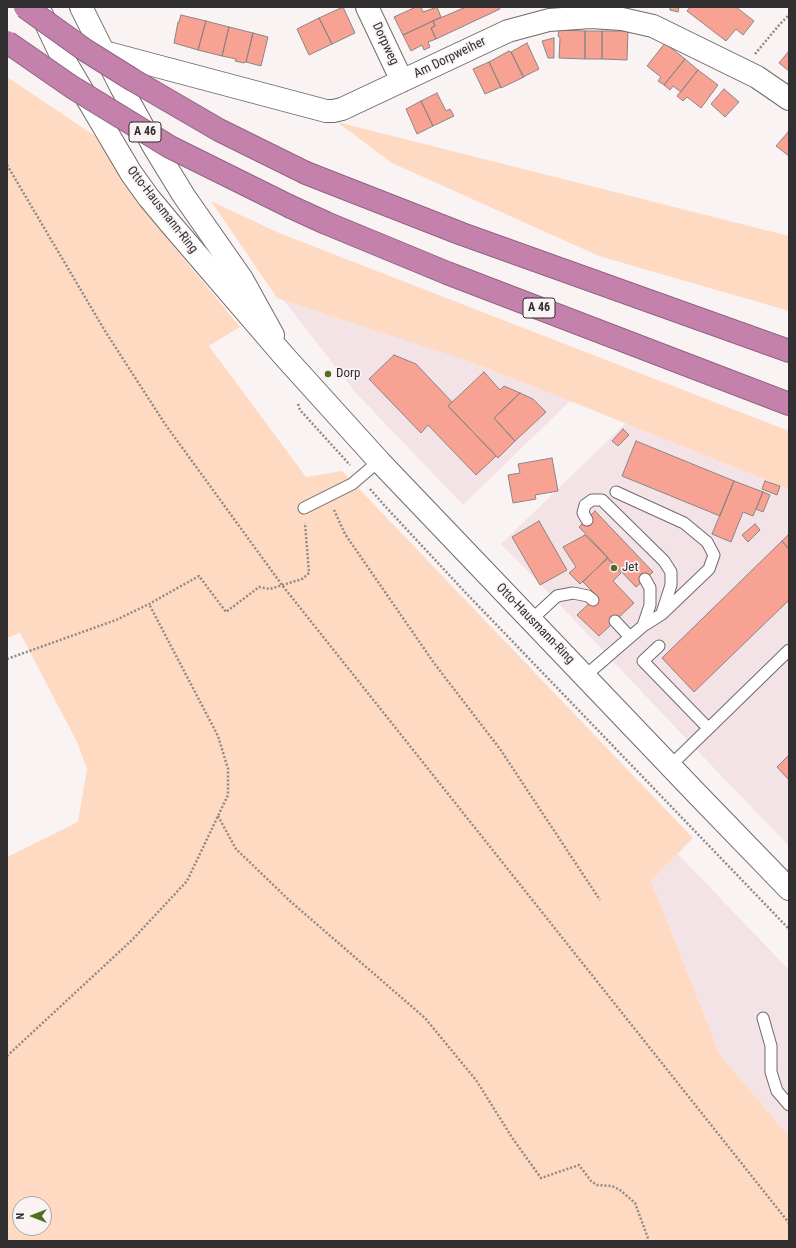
<!DOCTYPE html>
<style>
body{margin:0}
#map{position:relative;width:796px;height:1248px;overflow:hidden;background:#faf3f4;font-family:"Roboto Condensed",sans-serif}
canvas{display:block}
.frame{position:absolute;inset:0;border:8px solid #312f2f;pointer-events:none}
.north{position:absolute;left:12px;top:1196px;width:40px;height:40px;box-sizing:border-box;background:#faf3f4;border:1px solid #aaa5a5;border-radius:50%;rotate:270deg;font-size:11px;font-weight:700;line-height:16px;text-align:center;color:#312f2f}
.north::after{content:'';display:block;margin:auto;width:14px;height:18px;background:#516f23;clip-path:polygon(50% 0,100% 100%,50% 72%,0 100%)}
</style>
<div id="map">
<canvas width="796" height="1248"></canvas>
<div class="frame"></div>
<div class="north">N</div>
</div>
<script>
const c = document.querySelector('canvas').getContext('2d');
c.lineJoin = 'round';
function fillPath(path, color) { c.fillStyle = color; c.fill(path, 'evenodd'); }
const toPath = rows => new Path2D(rows.map(r => 'M' + r).join(''));
function trace(path, color, width, dash) { c.strokeStyle = color; c.lineWidth = width; c.lineCap = dash ? 'butt' : 'round'; c.setLineDash(dash || []); c.stroke(path); }
function label(font, color, halo, rows, align = 'center') {
  c.font = font + ' "Roboto Condensed",sans-serif'; c.lineWidth = 3.5; c.setLineDash([]); c.textBaseline = 'middle'; c.strokeStyle = halo; c.fillStyle = color; for (const [text, x, y, turn = 0] of rows) {
    c.save(); c.translate(x, y); c.rotate((+turn || 0) * Math.PI / 180); c.textAlign = isNaN(turn) ? turn : align; if (halo) c.strokeText(text, 0, 0); c.fillText(text, 0, 0); c.restore();
  }
}
fillPath(toPath([
 [282,298,468,361,570,401,463,505,355,392],
 [626,423,789,489,789,846,709,763,543,587,501,544],
 [678,854,789,970,789,1136,720,1055,651,881]
]), '#f3e3e6');
fillPath(toPath([
 [7,77,95,136,157,226,240,327,209,346,306,477,342,471,693,838,651,881,720,1055,789,1136,789,1241,7,1241,7,857,78,822,87,769,77,742,20,633,7,638],
 [20,1204,44,1204,44,1228,20,1228],
 [337,122,789,236,789,311,599,256,392,163],
 [211,201,279,233,789,431,789,489,570,401,468,361,277,298]
]), '#ffdac2');
const building = toPath([
 [343,7,355,33,332,44,319,18,343,7],
 [416,7,421,7,423,12,437,7,441,17,403,35,394,17,416,7],
 [466,7,499,7,500,9,436,39,431,28,435,26,433,21,466,7],
 [670,7,679,7,678,12,670,10,670,7],
 [690,7,736,7,754,21,743,35,736,29,726,41,687,11,690,7],
 [181,15,206,21,198,50,174,43,178,22,179,22,181,15],
 [319,18,332,44,309,55,297,29,319,18],
 [206,21,229,27,222,56,198,50,206,21],
 [433,21,435,26,431,28,436,39,428,42,430,47,424,50,422,45,411,51,403,35,433,21],
 [229,27,253,33,246,62,245,62,244,63,235,61,236,59,222,56,229,27],
 [559,30,585,31,585,59,559,58,560,38,558,36,559,30],
 [585,31,602,31,602,59,585,59,585,31],
 [602,31,628,31,627,60,602,59,602,31],
 [253,33,268,37,261,66,246,62,253,33],
 [554,38,554,58,548,58,542,41,554,38],
 [527,43,539,69,523,77,511,52,527,43],
 [665,43,685,59,664,85,658,81,661,77,647,66,665,43],
 [509,51,510,52,511,52,524,77,501,88,489,62,509,51],
 [789,51,789,71,779,63,789,51],
 [685,59,698,70,681,92,673,86,670,90,664,85,685,59],
 [489,62,501,87,485,94,473,69,489,62],
 [698,70,718,85,701,108,687,97,683,101,677,96,698,70],
 [724,89,739,102,725,117,711,104,724,89],
 [437,93,446,111,450,109,454,116,433,126,421,101,437,93],
 [421,101,433,126,417,134,406,109,421,101],
 [789,131,789,156,776,146,789,131],
 [394,355,416,364,452,402,448,406,496,456,476,475,428,425,421,433,369,379,394,355],
 [484,372,500,390,504,386,520,393,494,418,515,441,498,458,448,406,484,372],
 [520,393,533,399,546,412,515,441,494,418,520,393],
 [623,429,629,435,618,446,612,441,623,429],
 [636,441,734,481,720,516,622,476,636,441],
 [552,458,558,491,535,495,536,499,513,503,508,475,520,473,518,464,552,458],
 [734,481,763,492,753,516,743,512,731,542,712,534,734,481],
 [765,481,780,486,777,495,762,489,765,481],
 [763,492,770,495,763,512,756,509,763,492],
 [595,511,653,572,636,587,579,527,595,511],
 [539,521,567,570,540,585,512,537,539,521],
 [755,524,760,530,748,542,742,535,755,524],
 [789,534,789,549,782,541,789,534],
 [585,535,608,558,580,584,569,573,576,567,563,547,585,535],
 [782,541,789,549,789,600,694,692,662,658,782,541],
 [607,558,621,573,613,581,634,603,599,636,577,615,597,596,583,582,607,558],
 [789,755,789,780,777,767,789,755]
]);
fillPath(building, '#f7a293');
trace(building, '#8b8584', 1);
const lane = toPath([
 [304,508,352,484,379,461],
 [587,520,583,513,585,505,592,500,602,500,664,561,671,572,671,585,662,613],
 [531,620,557,596,573,593,588,596,593,600],
 [615,621,630,637],
 [643,626,650,605,650,588,645,579],
 [659,646,643,661,708,728],
 [585,676,643,626,662,614,709,569,714,555,707,542,684,523,616,492],
 [670,766,789,650],
 [763,1018,771,1046,771,1072,777,1091,789,1105]
]);
const street = toPath([
 [81,7,121,87,154,147,184,196,242,279,273,335],
 [367,7,402,81],
 [104,52,326,111,333,111,342,109,508,31,549,20,591,17,622,19,653,26,757,77,789,99]
]);
const secondary = toPath([
 [42,15,59,51,131,173,149,198,169,222,284,356,379,461,697,794,789,889]
]);
const highway = toPath([
 [306,173,462,234,789,351],
 [291,207,326,223,447,273,789,404]
]);
trace(lane, '#706a6b', 13);
trace(street, '#706a6b', 24);
trace(secondary, '#706a6b', 24);
trace(highway, '#906480', 24);
trace(toPath([
 [755,54,780,24,789,15],
 [7,165,105,331,165,424,282,585,789,1223],
 [298,404,300,410,350,465],
 [370,489,384,505,465,592,789,929],
 [334,510,345,534,434,663,500,749,600,900],
 [7,659,116,620,149,604,199,576,226,612,259,587,270,589,302,579,309,573,305,523],
 [218,816,236,849,290,901,425,1018,476,1080,513,1139,541,1178,579,1165,591,1181,597,1185,612,1186,620,1190,635,1203,649,1241],
 [7,1056,132,940,187,881,228,795,228,769,218,736,149,604]
]), '#8e8a8a', 2.5, [2, 2]);
trace(lane, '#fff', 11);
trace(street, '#fff', 22);
trace(secondary, '#fff', 22);
trace(highway, '#c381ac', 22);
const highwayBridge = toPath([
 [25,7,85,50,133,80,219,130,306,173],
 [7,42,72,87,170,147,291,207]
]);
trace(highwayBridge, '#906480', 24, []);
trace(highwayBridge, '#c381ac', 22);
for (const [x, y, r, color] of [
 [328,374,4,"#516f23"],
 [614,568,4,"#516f23"]
]) { const dot = new Path2D(); dot.arc(x, y, r, 0, 2 * Math.PI); c.fillStyle = color; c.fill(dot); trace(dot, '#faf3f4', 1.5); }
for (const [x, y, w] of [
 [145,132,32],
 [539,308,32]
]) { const box = new Path2D(); box.roundRect(x - w / 2, y - 10, w, 20, 3); c.fillStyle = '#faf3f4'; c.fill(box); trace(box, '#312f2f', 1); }
label('bold 12px', '#312f2f', null, [
 ["A 46",145,132],
 ["A 46",539,308]
]);
label('13px', '#312f2f', '#faf3f4', [
 ["Dorpweg",385,44,65],
 ["Am Dorpweiher",450,58,-26],
 ["Otto-Hausmann-Ring",162,210,52],
 ["Otto-Hausmann-Ring",535,624,46]
]);
label('13px', '#312f2f', '#faf3f4', [
 ["Dorp",336,374],
 ["Jet",622,568]
], 'left');
</script>
